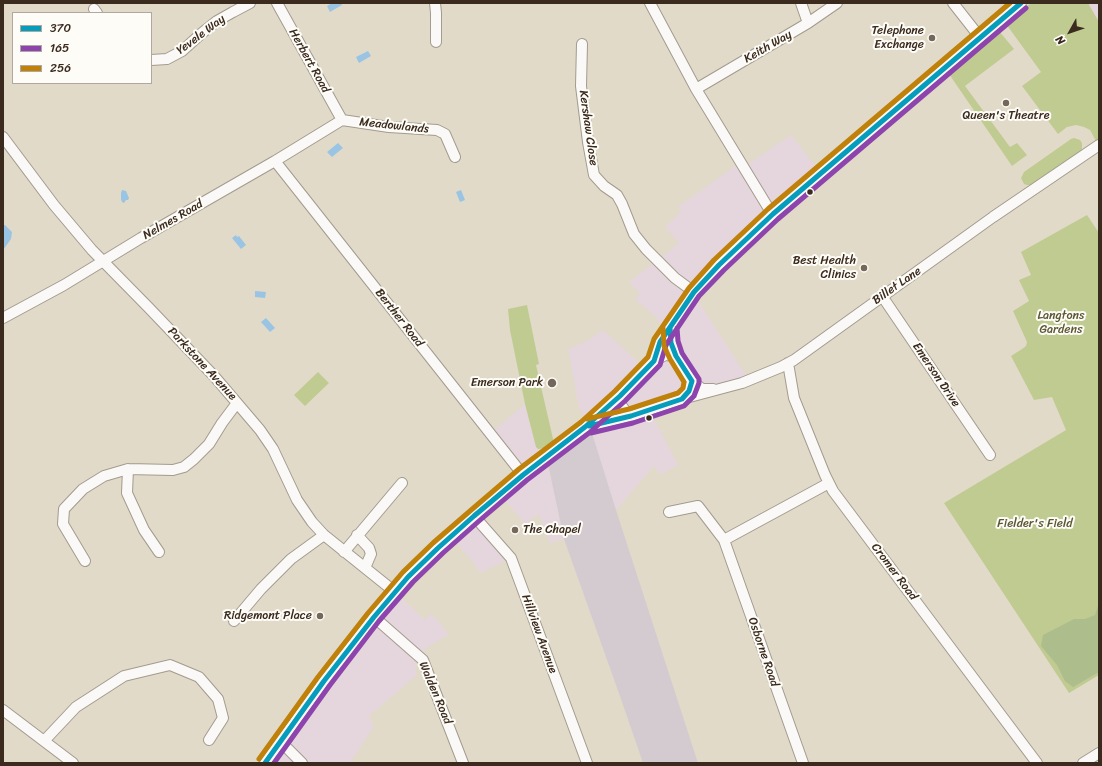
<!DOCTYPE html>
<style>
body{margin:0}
#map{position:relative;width:1102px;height:766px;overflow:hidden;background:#e2dac8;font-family:Sriracha,sans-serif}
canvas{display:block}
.frame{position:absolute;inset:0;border:4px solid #3b2a1e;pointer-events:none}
.legend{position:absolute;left:12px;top:12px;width:140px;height:72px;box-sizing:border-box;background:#fdfcf7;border:1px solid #afa8a0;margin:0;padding:5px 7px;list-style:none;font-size:12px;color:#3b2a1e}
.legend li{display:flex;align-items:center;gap:8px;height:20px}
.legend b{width:20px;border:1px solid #afa8a0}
.north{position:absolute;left:1050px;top:12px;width:40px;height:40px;-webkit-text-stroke:3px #fdfcf7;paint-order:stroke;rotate:230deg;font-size:11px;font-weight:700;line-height:16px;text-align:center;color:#3b2a1e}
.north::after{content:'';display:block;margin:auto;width:14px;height:18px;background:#3b2a1e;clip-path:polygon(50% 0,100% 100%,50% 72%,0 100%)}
</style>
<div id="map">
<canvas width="1102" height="766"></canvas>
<div class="frame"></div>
<ul class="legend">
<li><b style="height:5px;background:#069cbc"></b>370</li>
<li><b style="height:5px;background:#8e44ad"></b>165</li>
<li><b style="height:5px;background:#bf8109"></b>256</li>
</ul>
<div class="north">N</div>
</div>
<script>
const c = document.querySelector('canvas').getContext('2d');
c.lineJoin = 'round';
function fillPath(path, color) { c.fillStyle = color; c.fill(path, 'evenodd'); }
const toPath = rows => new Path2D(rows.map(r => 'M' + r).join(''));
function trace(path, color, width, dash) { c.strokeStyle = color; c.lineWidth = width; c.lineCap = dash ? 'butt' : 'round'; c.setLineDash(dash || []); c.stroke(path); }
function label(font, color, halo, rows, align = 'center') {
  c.font = font + ' Sriracha,sans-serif'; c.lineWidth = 4; c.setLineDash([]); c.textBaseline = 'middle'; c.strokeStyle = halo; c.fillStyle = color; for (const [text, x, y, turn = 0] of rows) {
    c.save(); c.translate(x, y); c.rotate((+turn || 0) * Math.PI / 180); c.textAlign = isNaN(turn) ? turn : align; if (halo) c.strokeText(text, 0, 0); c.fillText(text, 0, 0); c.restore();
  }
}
fillPath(toPath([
 [1088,3,1099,3,1099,22],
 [791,135,821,173,693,293,749,380,650,411,678,465,660,475,654,466,616,510,591,430,579,407,568,349,587,341,603,330,646,369,670,329,663,327,656,317,636,300,639,292,629,282,679,243,665,227,681,212,678,207,735,166,739,170],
 [525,404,536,447,548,464,564,539,550,543,539,514,525,524,500,494,523,475,491,433],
 [474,516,511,558,480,573,474,563,451,537],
 [395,592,425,620,431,613,449,634,426,648,415,665,417,675,369,716,374,726,350,763,265,763]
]), '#e5d6dd');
fillPath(toPath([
 [591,430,616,510,698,763,643,763,622,702,564,539,548,464,585,432]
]), '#d4cbd0');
fillPath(toPath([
 [1031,3,1088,3,1099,22,1099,139,1096,141,1090,130,1084,127,1076,125,1067,127,1058,134,1022,86,1041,72,1006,24],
 [999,31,1014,49,965,86,1010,147,1017,143,1027,155,1012,166,949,74],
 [1074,138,1080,140,1082,143,1082,149,1080,152,1033,185,1027,185,1024,184,1021,178,1024,172,1071,139],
 [1087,215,1099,233,1099,675,1069,693,944,503,1066,430,1052,397,1034,400,1011,356,1022,349,1026,346,1027,342,1013,311,1029,301,1019,280,1031,275,1021,252],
 [527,305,539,364,536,365,554,443,548,448,538,449,536,447,525,404,510,330,508,309],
 [318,372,329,383,305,406,294,395]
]), '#c0cb92');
fillPath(toPath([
 [1099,603,1099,672,1073,687,1065,681,1057,665,1041,646,1043,635,1074,619,1085,619,1095,615]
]), '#aebd8c');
fillPath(toPath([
 [332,3,341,3,342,5,330,12,327,6],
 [368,51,371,56,359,63,356,57],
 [338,143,343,148,332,157,327,152],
 [122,190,126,191,129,198,128,200,126,200,124,203,122,202,121,199,121,193],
 [461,190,465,200,460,202,456,192],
 [3,225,5,225,12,232,11,239,3,250],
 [236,235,237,237,239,236,246,245,241,249,232,238],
 [255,291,266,292,265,298,255,297],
 [266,318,275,328,270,332,261,322]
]), '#99c4e3');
const minor = toPath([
 [277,3,342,120],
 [435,3,436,13,436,42],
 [650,3,696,89,769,209,773,214],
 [801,3,808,23],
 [953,3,975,31,979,38],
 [94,9,97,13],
 [582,44,581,86,588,142,594,175,604,186,617,195,622,204,634,234,646,249,675,278,694,292],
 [151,60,167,59,182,51,202,33,217,21,233,12,250,3],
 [696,89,808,23,837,3],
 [342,120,389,127,437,130,445,134,455,157],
 [3,137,54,205,92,250,149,308,214,376,260,430,273,449,297,500,312,522,324,535,395,592],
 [275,161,523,475],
 [882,296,990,455],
 [3,318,64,285,141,238,275,161,342,120],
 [670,328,671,343,676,356,692,381,702,389,713,389],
 [654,361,665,355,676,356],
 [788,363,794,398,825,475,833,491,1037,763],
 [620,396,621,405,626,412,631,416],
 [682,399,742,383,781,367,794,360,993,217,1099,145],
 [587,427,631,416,682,399,689,391,692,381],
 [128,469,127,493,144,530,159,552],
 [669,512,698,506,724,540,803,763],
 [474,516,511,558,587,763],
 [357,535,369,548,371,554,365,568],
 [724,540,829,483],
 [344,552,402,483],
 [85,561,63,524,64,509,83,489,104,476,128,469,173,470,184,467,194,459,209,444,222,423,237,403],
 [374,617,423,660,463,763],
 [234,621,261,589,291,559,324,535],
 [3,710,73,763],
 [44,741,76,707,124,676,170,665,199,677,218,699,223,718,209,740],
 [281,742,302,763],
 [265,763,324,681,374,617,408,577,438,548,474,516,523,475,585,427,620,396,654,361,660,342,694,292,719,265,773,214,1021,3],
 [1083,763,1099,753]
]);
trace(minor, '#a29b8f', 12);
trace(minor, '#fbf9f7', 10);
trace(toPath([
 [589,426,631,416,682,399,689,391,692,381,676,356,671,343,670,328],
 [265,763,324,681,374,617,408,577,438,548,474,516,523,475,585,427,620,396,654,361,660,342,694,292,719,265,773,214,1021,3]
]), '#069cbc', 5);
trace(toPath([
 [591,433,633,423,684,406,694,396,699,383,699,379,682,353,678,341,677,328],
 [274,763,330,685,379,621,413,582,443,553,479,521,527,480,589,433,625,401,660,365,666,345,699,296,724,270,778,219,1026,8]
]), '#8e44ad', 5);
trace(toPath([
 [587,419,629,409,678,393,683,388,684,382,670,359,664,346,663,328],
 [259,759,318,677,368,613,403,572,433,543,470,511,519,469,581,422,615,391,648,357,654,339,689,288,714,260,768,209,1010,3]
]), '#bf8109', 5);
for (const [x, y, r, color] of [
 [932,38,4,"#75685a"],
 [1006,103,4,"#75685a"],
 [810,192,3.5,"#3b2a1e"],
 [864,268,4,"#75685a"],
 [552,383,5,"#75685a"],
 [649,418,3.5,"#3b2a1e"],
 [515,530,4,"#75685a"],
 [320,616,4,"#75685a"]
]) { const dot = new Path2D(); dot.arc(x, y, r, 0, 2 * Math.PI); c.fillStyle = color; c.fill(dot); trace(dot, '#fdfcf7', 1.5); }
label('12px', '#3b2a1e', '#fdfcf7', [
 ["Telephone",924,31],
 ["Exchange",924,45],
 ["Queen's Theatre",1006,116,"center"],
 ["Best Health",856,261],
 ["Clinics",856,275],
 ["Emerson Park",543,383],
 ["The Chapel",523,530,"left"],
 ["Ridgemont Place",312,616]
], 'right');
label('12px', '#3b2a1e', '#fdfcf7', [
 ["Yevele Way",201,35,-37],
 ["Keith Way",768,47,-30],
 ["Herbert Road",309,61,61],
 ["Meadowlands",394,126,6],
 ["Kershaw Close",588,128,82],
 ["Nelmes Road",173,220,-30],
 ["Billet Lane",897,286,-35],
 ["Berther Road",399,318,52],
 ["Parkstone Avenue",202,364,47],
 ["Emerson Drive",936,375,56],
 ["Cromer Road",894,572,53],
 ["Hillview Avenue",539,634,70],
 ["Osborne Road",763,652,71],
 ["Walden Road",435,693,67]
]);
label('12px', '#5b5734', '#fdfcf7', [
 ["Langtons",1061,316],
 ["Gardens",1061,330],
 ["Fielder's Field",1035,524]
]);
</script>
